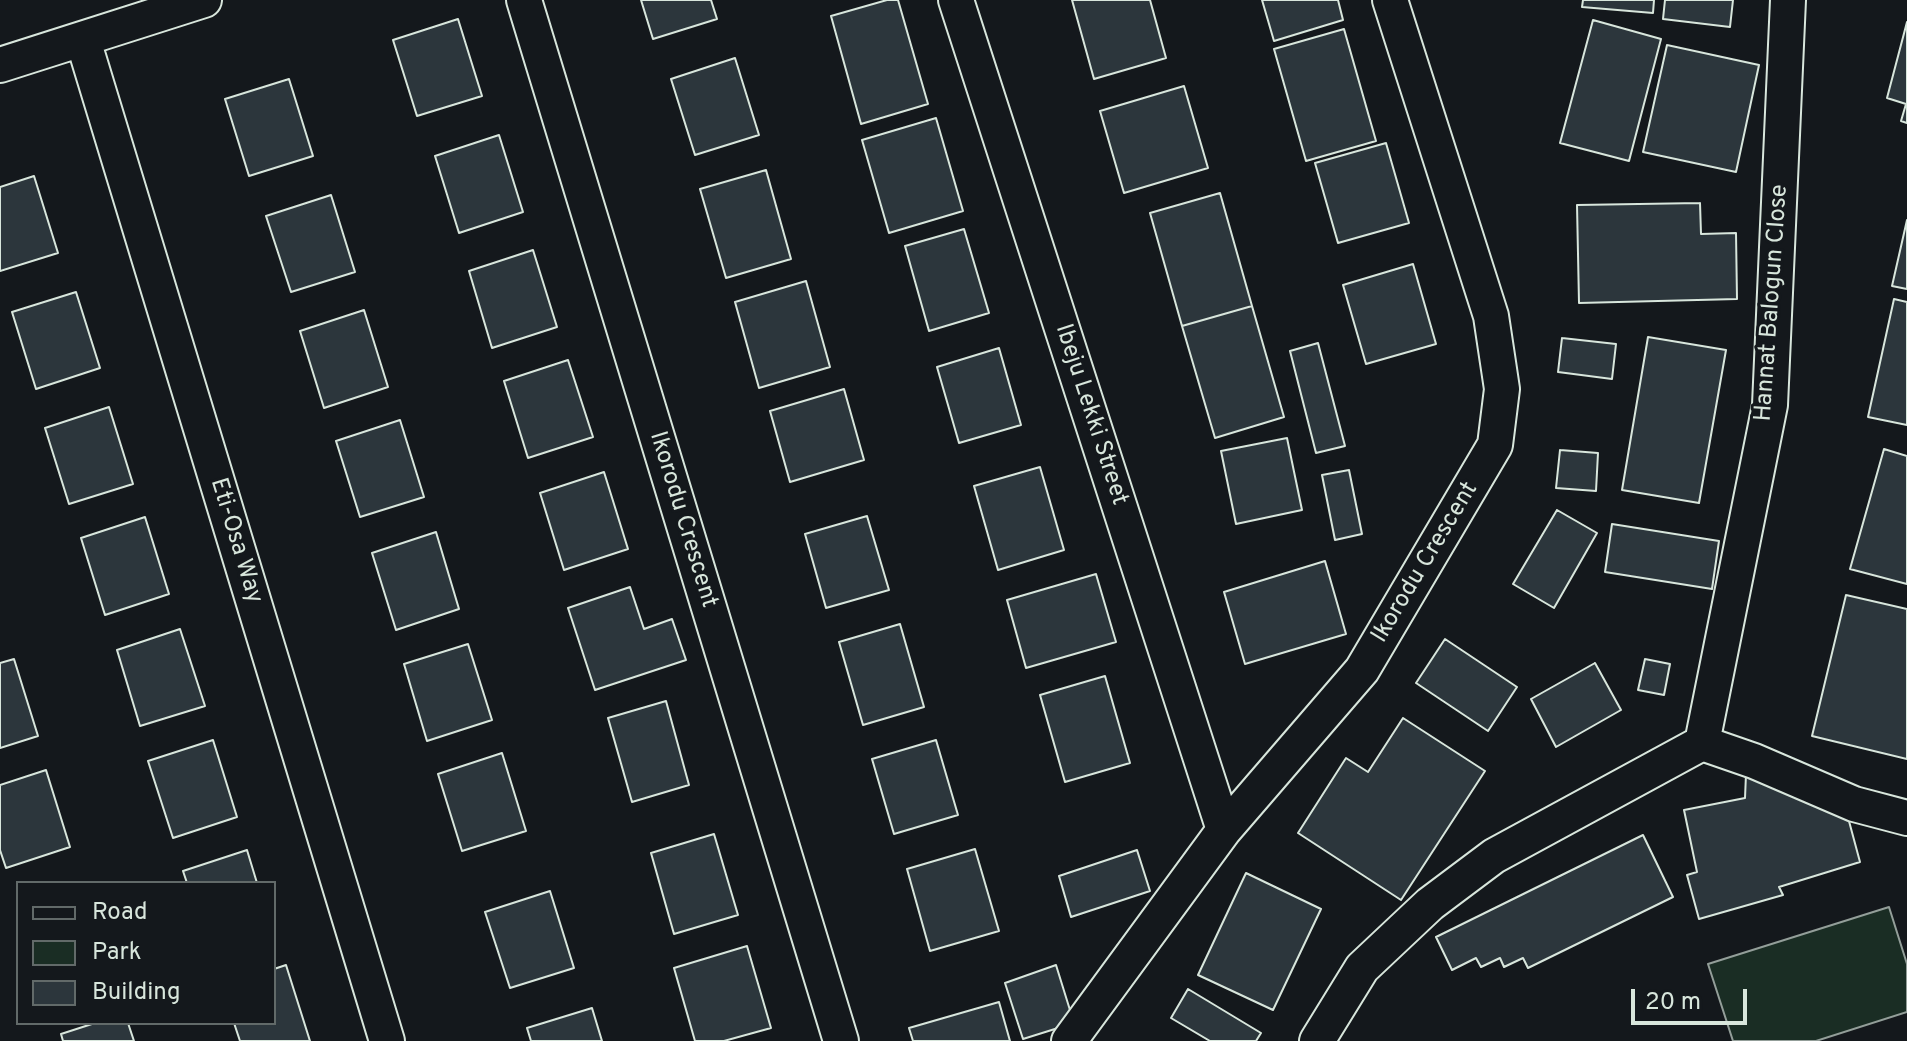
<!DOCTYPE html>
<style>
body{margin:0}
#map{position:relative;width:1907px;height:1041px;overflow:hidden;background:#14181c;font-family:Overpass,sans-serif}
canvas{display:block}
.legend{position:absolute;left:16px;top:881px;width:260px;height:144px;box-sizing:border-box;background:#14181c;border:2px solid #626a69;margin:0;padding:10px 14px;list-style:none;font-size:24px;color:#d8e6dc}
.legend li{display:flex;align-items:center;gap:16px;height:40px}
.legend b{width:40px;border:2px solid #626a69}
.scale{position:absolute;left:1631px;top:989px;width:116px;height:36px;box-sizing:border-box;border:4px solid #d8e6dc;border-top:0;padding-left:10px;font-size:24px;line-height:28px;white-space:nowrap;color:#d8e6dc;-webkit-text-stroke:6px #14181c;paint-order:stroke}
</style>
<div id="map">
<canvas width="1907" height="1041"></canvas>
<ul class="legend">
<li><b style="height:10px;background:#14181c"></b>Road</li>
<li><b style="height:22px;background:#1a2d24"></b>Park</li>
<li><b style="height:22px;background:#2c363c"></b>Building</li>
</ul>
<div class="scale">20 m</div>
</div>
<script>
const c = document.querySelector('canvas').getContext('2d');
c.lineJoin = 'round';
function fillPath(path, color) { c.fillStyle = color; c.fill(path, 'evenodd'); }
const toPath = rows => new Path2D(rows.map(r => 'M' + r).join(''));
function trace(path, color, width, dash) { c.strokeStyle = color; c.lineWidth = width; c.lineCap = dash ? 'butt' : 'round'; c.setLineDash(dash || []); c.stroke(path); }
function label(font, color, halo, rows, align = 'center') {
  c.font = font + ' Overpass,sans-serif'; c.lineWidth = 6; c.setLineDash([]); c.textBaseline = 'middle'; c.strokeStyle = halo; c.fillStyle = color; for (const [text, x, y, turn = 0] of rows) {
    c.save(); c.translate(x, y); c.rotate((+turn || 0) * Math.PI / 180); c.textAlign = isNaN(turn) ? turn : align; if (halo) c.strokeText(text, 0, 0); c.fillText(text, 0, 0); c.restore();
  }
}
const green = toPath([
 [1889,907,1907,964,1907,1012,1816,1041,1733,1041,1708,964,1889,907]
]);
fillPath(green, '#1a2d24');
trace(green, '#939e99', 2);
const building = toPath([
 [641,0,711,0,717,19,653,39,641,0],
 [887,0,898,0,928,104,861,124,831,16,887,0],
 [1072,0,1150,0,1166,58,1094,79,1072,0],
 [1262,0,1338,0,1343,20,1274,41,1262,0],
 [1583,0,1654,0,1653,13,1582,7,1583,0],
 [1665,0,1733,0,1730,27,1663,19,1665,0],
 [458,19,482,96,417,116,393,40,458,19],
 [1593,20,1661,39,1629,161,1560,143,1593,20],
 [1907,22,1907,123,1901,121,1906,104,1887,98,1907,22],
 [1344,29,1376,141,1306,161,1274,49,1344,29],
 [1667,45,1759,65,1736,172,1643,152,1667,45],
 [735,58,759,135,695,155,671,79,735,58],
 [289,79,313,156,249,176,225,99,289,79],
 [1184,86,1208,168,1124,193,1100,111,1184,86],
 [936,118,963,211,889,233,862,140,936,118],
 [499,135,523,212,459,233,435,156,499,135],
 [1386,143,1409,223,1338,243,1315,163,1386,143],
 [766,170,791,259,726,278,700,189,766,170],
 [34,176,58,253,0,271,0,187,34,176],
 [1220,193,1252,306,1182,326,1150,213,1220,193],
 [331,195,355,272,291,292,266,216,331,195],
 [1700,203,1701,234,1736,233,1737,299,1579,303,1577,205,1700,203],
 [1907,220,1907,289,1892,286,1907,220],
 [964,229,989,313,929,331,905,246,964,229],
 [533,250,557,327,492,348,469,271,533,250],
 [1413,264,1436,344,1366,364,1343,285,1413,264],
 [806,281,830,367,759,388,735,302,806,281],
 [76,292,100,368,36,389,12,312,76,292],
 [1894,299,1907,302,1907,425,1868,417,1894,299],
 [1252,306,1284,417,1215,438,1182,326,1252,306],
 [364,310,388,387,324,408,300,331,364,310],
 [1648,337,1726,350,1699,503,1622,490,1648,337],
 [1562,338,1616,344,1612,379,1558,372,1562,338],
 [1318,343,1345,446,1316,453,1290,351,1318,343],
 [999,348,1021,425,959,443,937,367,999,348],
 [568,360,593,437,528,458,504,381,568,360],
 [844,389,864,460,790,482,770,411,844,389],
 [109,407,133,484,69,504,45,428,109,407],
 [400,420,424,497,360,517,336,441,400,420],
 [1287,438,1302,510,1236,524,1221,451,1287,438],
 [1884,449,1907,456,1907,584,1850,569,1884,449],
 [1560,450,1598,453,1596,491,1556,488,1560,450],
 [1040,467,1064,550,998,570,974,486,1040,467],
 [1349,470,1362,534,1335,540,1322,475,1349,470],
 [604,472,628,549,564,570,540,493,604,472],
 [1557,510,1597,533,1554,608,1513,584,1557,510],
 [867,516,889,590,826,608,805,534,867,516],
 [145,517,169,594,105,615,81,538,145,517],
 [1612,524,1719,541,1712,589,1605,572,1612,524],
 [436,532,459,609,396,630,372,553,436,532],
 [1325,561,1346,634,1245,664,1224,592,1325,561],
 [1096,574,1116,642,1026,668,1007,600,1096,574],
 [630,587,644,629,672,619,686,660,595,690,568,608,630,587],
 [1846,595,1907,609,1907,759,1812,736,1846,595],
 [900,624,924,707,863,725,839,642,900,624],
 [180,629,205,706,140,726,117,650,180,629],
 [1445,639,1517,687,1488,731,1416,683,1445,639],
 [468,644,492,720,427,741,404,664,468,644],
 [14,659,38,736,0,748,0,663,14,659],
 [1645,659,1670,664,1664,695,1638,690,1645,659],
 [1595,663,1621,710,1556,747,1531,699,1595,663],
 [1105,676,1130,763,1065,782,1040,695,1105,676],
 [666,701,689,785,632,802,608,718,666,701],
 [1403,718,1485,771,1401,900,1298,833,1346,758,1368,772,1403,718],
 [213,740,237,817,173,838,148,761,213,740],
 [936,740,958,815,894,834,872,759,936,740],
 [502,753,526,831,462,851,438,774,502,753],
 [46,770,70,847,6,868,0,850,0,785,46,770],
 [1746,774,1846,810,1860,862,1779,887,1783,895,1699,919,1687,875,1697,872,1684,810,1745,798,1746,774],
 [714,834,738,915,674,934,651,853,714,834],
 [1643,835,1673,897,1528,968,1523,958,1504,967,1500,958,1481,967,1476,958,1452,970,1436,937,1643,835],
 [975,849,999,931,930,951,907,869,975,849],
 [247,850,257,883,187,883,183,871,247,850],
 [1137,850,1150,891,1071,917,1059,876,1137,850],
 [1246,873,1321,909,1273,1010,1198,975,1246,873],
 [550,891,574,968,510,988,485,912,550,891],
 [747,946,771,1028,724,1041,695,1041,674,968,747,946],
 [286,965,310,1041,240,1041,234,1023,274,1023,274,969,286,965],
 [1056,965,1074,1023,1023,1039,1005,983,1056,965],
 [1188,989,1261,1033,1256,1041,1210,1041,1171,1018,1188,989],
 [999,1002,1010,1041,913,1041,909,1028,999,1002],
 [592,1008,602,1041,531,1041,527,1028,592,1008],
 [95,1023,128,1023,134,1041,63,1041,61,1034,95,1023]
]);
fillPath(building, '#2c363c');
trace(building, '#d8e6dc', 2);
const street = toPath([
 [524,0,841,1041],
 [956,0,1224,830],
 [83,40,387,1041],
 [0,65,204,0],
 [1702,743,1770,405,1788,0],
 [1702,743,1754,761,1854,804,1907,818],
 [1069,1041,1224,830,1362,670,1495,445,1502,389,1491,316,1390,0],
 [1317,1041,1362,968,1430,904,1494,856,1702,743]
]);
trace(street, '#d8e6dc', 38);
trace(street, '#14181c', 34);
label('24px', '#d8e6dc', '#14181c', [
 ["Hannat Balogun Close",1773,303,-86],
 ["Ibeju Lekki Street",1090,415,72],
 ["Ikorodu Crescent",682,520,73],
 ["Eti-Osa Way",235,541,73],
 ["Ikorodu Crescent",1426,563,-59]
]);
</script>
